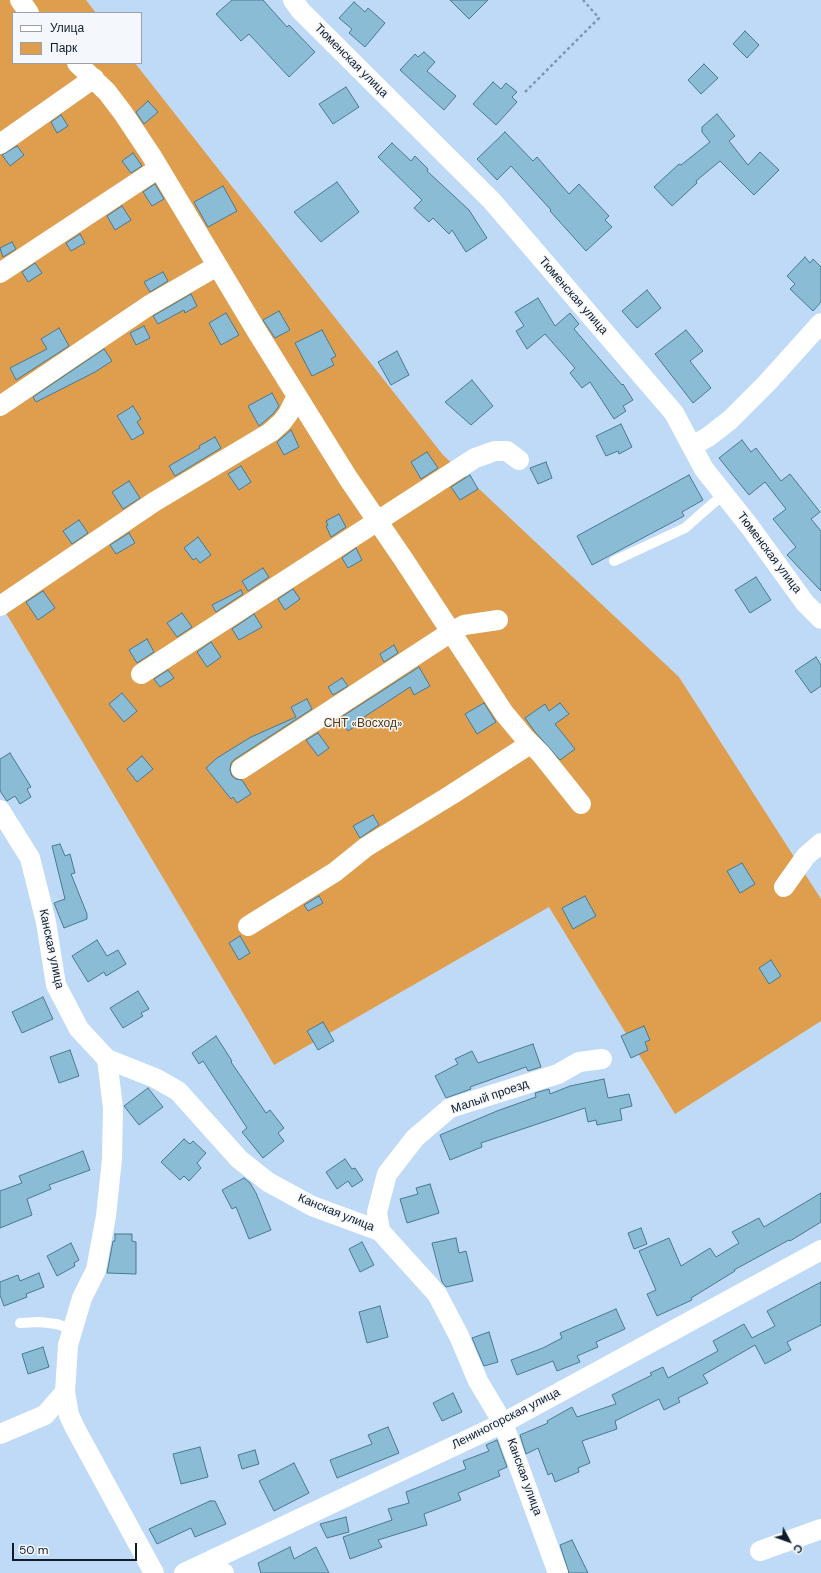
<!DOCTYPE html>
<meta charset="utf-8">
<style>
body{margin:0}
#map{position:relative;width:821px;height:1573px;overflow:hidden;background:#bedaf7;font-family:"DM Sans",sans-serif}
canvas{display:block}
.legend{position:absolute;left:12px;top:12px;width:130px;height:52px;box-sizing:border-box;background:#f4f8fc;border:1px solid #99a0a8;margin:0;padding:5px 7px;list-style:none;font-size:12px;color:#101c2a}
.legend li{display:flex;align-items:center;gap:8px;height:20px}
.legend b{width:20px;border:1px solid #99a0a8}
.north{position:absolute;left:769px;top:1521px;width:40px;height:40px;-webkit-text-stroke:3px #f4f8fc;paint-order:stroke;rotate:131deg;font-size:11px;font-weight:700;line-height:16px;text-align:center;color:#101c2a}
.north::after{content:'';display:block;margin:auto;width:14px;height:18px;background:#101c2a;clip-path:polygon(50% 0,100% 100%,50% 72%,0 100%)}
.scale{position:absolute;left:12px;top:1543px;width:125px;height:18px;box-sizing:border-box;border:2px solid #101c2a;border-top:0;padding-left:5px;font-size:12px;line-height:14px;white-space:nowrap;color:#101c2a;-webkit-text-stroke:3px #f4f8fc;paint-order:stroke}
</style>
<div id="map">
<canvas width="821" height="1573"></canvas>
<ul class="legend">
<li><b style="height:5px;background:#fff"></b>Улица</li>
<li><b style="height:11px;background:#de9e4e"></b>Парк</li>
</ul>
<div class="north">С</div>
<div class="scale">50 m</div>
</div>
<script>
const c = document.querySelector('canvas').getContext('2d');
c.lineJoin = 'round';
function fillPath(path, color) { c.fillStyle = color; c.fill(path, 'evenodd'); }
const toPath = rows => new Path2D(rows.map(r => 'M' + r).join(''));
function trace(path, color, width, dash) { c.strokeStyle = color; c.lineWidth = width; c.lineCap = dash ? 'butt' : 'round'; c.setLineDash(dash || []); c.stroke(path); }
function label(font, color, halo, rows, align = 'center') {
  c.font = font + ' "DM Sans",sans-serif'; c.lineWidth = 3; c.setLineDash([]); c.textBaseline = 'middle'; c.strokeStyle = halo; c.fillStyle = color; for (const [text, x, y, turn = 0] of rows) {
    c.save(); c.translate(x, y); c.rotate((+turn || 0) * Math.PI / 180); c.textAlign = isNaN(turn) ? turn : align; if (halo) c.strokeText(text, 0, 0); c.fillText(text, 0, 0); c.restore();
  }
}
fillPath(toPath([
 [0,0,86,0,96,13,13,13,13,63,135,63,443,455,679,677,821,899,821,1021,675,1114,549,907,274,1065,0,603]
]), '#de9e4e');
const building = toPath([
 [232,0,263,0,287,27,289,25,315,52,289,77,249,34,241,41,216,14,232,0],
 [450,0,488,0,469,19,450,0],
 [354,2,365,12,368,8,385,23,365,47,349,33,352,29,339,18,354,2],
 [745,31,759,45,747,58,733,44,745,31],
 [424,52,435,62,427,71,456,96,444,110,400,70,415,54,418,57,424,52],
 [704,64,718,78,701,94,688,80,704,64],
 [493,82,501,89,506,83,517,92,512,97,517,102,496,125,473,104,493,82],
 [346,87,359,107,333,124,319,104,346,87],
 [148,101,158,112,144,124,136,112,148,101],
 [717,114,735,136,729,141,748,165,760,152,779,170,754,195,720,161,696,181,697,183,672,206,654,187,679,164,681,165,710,142,702,132,702,127,717,114],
 [61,115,68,126,57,133,51,122,61,115],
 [505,132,533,161,537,157,569,194,579,184,609,216,605,220,612,227,586,251,550,211,551,210,511,166,497,180,477,159,505,132],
 [392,143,411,161,415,156,428,169,427,171,469,210,487,238,466,252,452,230,449,234,433,218,429,222,414,208,422,200,378,157,392,143],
 [17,146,24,155,10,166,2,155,17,146],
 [133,153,142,166,131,173,122,161,133,153],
 [337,182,359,212,321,242,294,212,337,182],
 [155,184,164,199,152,206,143,192,155,184],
 [223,186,237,211,208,227,194,202,223,186],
 [122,206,131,220,115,230,107,216,122,206],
 [80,234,85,243,71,251,66,243,80,234],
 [12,242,16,249,3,257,0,248,12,242],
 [805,257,810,263,813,259,821,267,821,302,813,311,790,289,795,284,787,276,805,257],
 [35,263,42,273,28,282,22,272,35,263],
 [163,272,168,281,150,292,144,282,163,272],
 [647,290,661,308,637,328,622,311,647,290],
 [191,294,197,306,185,313,184,310,158,324,153,316,191,294],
 [538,298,555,326,570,313,579,324,574,329,622,385,623,384,633,400,623,406,626,411,614,419,590,382,582,388,570,373,575,368,545,334,527,349,516,331,524,326,515,312,538,298],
 [279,311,290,330,275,338,263,320,279,311],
 [226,313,239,335,221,345,209,323,226,313],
 [144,326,150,338,136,345,130,333,144,326],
 [59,328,69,346,16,380,10,368,47,349,41,339,59,328],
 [322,330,336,356,331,359,334,365,312,376,295,343,322,330],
 [686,330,703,351,690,361,711,388,693,403,655,354,686,330],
 [104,349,112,361,95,372,36,402,33,397,104,349],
 [397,351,409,375,391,385,378,362,397,351],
 [472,380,493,406,471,425,445,402,472,380],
 [272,393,279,406,273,414,259,426,248,406,272,393],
 [133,406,141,419,137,422,144,433,132,440,117,416,133,406],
 [621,424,632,447,619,454,618,451,606,456,596,436,621,424],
 [291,430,299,447,284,455,277,442,291,430],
 [215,437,221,448,175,476,169,466,200,448,199,446,215,437],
 [742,440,751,452,756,448,781,481,790,474,820,512,811,519,821,531,821,591,787,555,796,547,773,519,786,509,765,482,749,495,719,458,742,440],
 [427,452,438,468,421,479,411,462,427,452],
 [546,462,552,478,538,484,530,468,546,462],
 [241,466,251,482,239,490,228,474,241,466],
 [470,475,478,489,460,500,451,487,470,475],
 [689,475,703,500,682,512,684,516,592,565,577,536,689,475],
 [129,481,140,498,123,509,112,492,129,481],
 [339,514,346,527,331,537,326,526,328,525,326,521,339,514],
 [79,520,88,533,72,544,63,531,79,520],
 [129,533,135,543,116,554,110,545,129,533],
 [198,537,211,555,200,563,196,558,193,560,184,548,198,537],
 [356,548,362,560,348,568,342,558,356,548],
 [263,568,269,577,248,591,242,581,263,568],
 [756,577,771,600,750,613,735,590,756,577],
 [293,589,300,599,285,610,278,599,293,589],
 [241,590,243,594,216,612,212,605,241,590],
 [43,591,55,608,38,620,26,602,43,591],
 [182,613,192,627,177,637,167,623,182,613],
 [254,614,262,627,239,640,232,629,254,614],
 [147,639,154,652,137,663,129,650,147,639],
 [211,642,221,657,207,667,197,652,211,642],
 [394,645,398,653,384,662,380,654,394,645],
 [816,657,821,665,821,686,811,693,795,671,816,657],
 [419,667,430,686,414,695,410,687,358,721,360,723,348,731,340,718,419,667],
 [168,670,174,678,160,687,154,679,168,670],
 [342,678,348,686,333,695,328,687,342,678],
 [122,693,137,711,124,722,109,704,122,693],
 [307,699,312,709,235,759,231,763,230,770,232,776,236,779,242,780,251,794,237,803,233,797,231,799,206,768,217,758,251,737,296,717,291,707,307,699],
 [484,703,496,722,477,734,465,714,484,703],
 [560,703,569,714,555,724,575,749,560,760,535,732,525,718,545,704,549,711,560,703],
 [318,733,329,748,318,756,306,740,318,733],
 [10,753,31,787,27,789,31,797,20,804,15,796,7,801,0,791,0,759,10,753],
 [142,756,153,769,137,782,127,769,142,756],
 [373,815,379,825,360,838,353,826,373,815],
 [60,844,65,856,70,854,75,873,71,874,87,914,87,919,64,928,54,903,65,899,52,846,60,844],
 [742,863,755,884,740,893,727,871,742,863],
 [319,896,323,903,308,911,304,905,319,896],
 [585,896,596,916,573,929,562,908,585,896],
 [240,936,250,953,239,960,229,943,240,936],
 [97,940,107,956,118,950,126,964,106,976,104,972,88,982,72,956,97,940],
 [771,960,781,976,769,984,759,968,771,960],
 [138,991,149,1009,141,1013,143,1016,123,1028,110,1008,138,991],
 [43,997,53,1019,22,1033,12,1012,43,997],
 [323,1022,334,1041,318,1050,307,1031,323,1022],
 [644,1026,650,1040,645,1042,648,1050,631,1058,621,1036,644,1026],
 [216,1036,232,1061,231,1062,266,1113,270,1110,284,1128,278,1133,284,1141,263,1158,242,1132,247,1128,203,1061,199,1064,192,1053,216,1036],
 [533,1044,541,1067,528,1071,526,1067,470,1087,471,1089,446,1098,435,1076,458,1064,455,1059,472,1051,478,1063,533,1044],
 [70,1050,79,1076,59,1083,50,1057,70,1050],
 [604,1079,608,1098,629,1094,632,1106,620,1109,622,1120,597,1125,596,1120,588,1122,585,1108,481,1143,482,1147,450,1160,440,1135,497,1111,536,1097,535,1093,549,1089,550,1094,570,1086,604,1079],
 [148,1088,163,1107,139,1125,124,1106,148,1088],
 [184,1139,190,1144,193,1141,206,1153,197,1163,201,1168,189,1181,184,1176,180,1180,161,1162,184,1139],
 [83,1151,90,1170,49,1185,51,1189,27,1199,32,1215,0,1228,0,1191,22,1183,19,1176,83,1151],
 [345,1159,352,1169,355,1168,363,1180,352,1187,348,1181,337,1189,326,1172,345,1159],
 [244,1178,250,1183,256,1193,271,1230,249,1239,236,1207,232,1209,222,1190,244,1178],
 [430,1184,439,1213,407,1223,400,1199,418,1194,416,1188,430,1184],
 [821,1193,821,1222,790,1241,789,1240,734,1270,735,1271,691,1298,692,1300,657,1316,647,1294,656,1290,639,1251,669,1238,681,1266,710,1248,716,1257,739,1243,732,1232,759,1218,764,1227,821,1193],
 [641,1228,647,1244,634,1249,628,1233,641,1228],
 [115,1234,132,1234,132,1241,136,1242,136,1274,107,1273,113,1241,115,1241,115,1234],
 [456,1238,459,1253,466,1251,473,1281,446,1287,442,1282,432,1243,456,1238],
 [362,1242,374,1265,360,1272,349,1249,362,1242],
 [71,1243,79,1260,74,1263,75,1266,57,1276,47,1256,71,1243],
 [39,1273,44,1287,26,1294,27,1297,4,1306,0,1295,0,1282,18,1275,20,1281,39,1273],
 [821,1282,821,1325,787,1342,791,1350,765,1364,755,1345,703,1375,708,1383,678,1398,680,1402,664,1410,659,1399,615,1421,617,1429,582,1441,590,1463,578,1468,579,1472,555,1482,552,1473,548,1475,538,1448,526,1454,520,1435,548,1423,547,1421,572,1407,577,1417,616,1404,612,1395,652,1375,650,1373,663,1367,668,1378,718,1351,713,1341,744,1324,752,1338,775,1326,767,1311,821,1282],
 [380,1306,388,1337,367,1343,359,1312,380,1306],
 [616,1309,625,1329,596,1342,598,1347,577,1356,580,1362,557,1371,553,1361,517,1375,511,1360,543,1348,562,1338,560,1333,616,1309],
 [489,1332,498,1362,484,1366,472,1338,489,1332],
 [43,1347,49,1367,28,1374,22,1354,43,1347],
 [453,1393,462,1412,442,1421,433,1403,453,1393],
 [388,1427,399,1453,337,1478,330,1460,372,1444,368,1435,388,1427],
 [497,1440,507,1467,498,1471,500,1476,458,1493,461,1500,424,1514,427,1525,378,1540,382,1547,350,1559,343,1537,392,1520,388,1509,409,1503,406,1492,466,1469,463,1461,489,1451,486,1445,497,1440],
 [200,1447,208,1477,181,1484,173,1454,200,1447],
 [255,1450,259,1464,242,1469,238,1455,255,1450],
 [294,1463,309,1493,274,1511,259,1481,294,1463],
 [210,1501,215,1501,226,1524,195,1537,191,1528,157,1544,149,1529,210,1501],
 [346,1517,349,1532,327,1538,320,1524,346,1517],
 [572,1540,588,1573,569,1573,560,1545,572,1540],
 [290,1547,294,1559,316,1547,329,1573,261,1573,258,1563,290,1547]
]);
fillPath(building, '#8abcd5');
trace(building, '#497990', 1);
trace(toPath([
 [525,92,599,18,583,0]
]), '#8096ae', 2.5, [3, 3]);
trace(toPath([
 [614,561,685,528,718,499,727,498],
 [20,1323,39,1322,57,1324,73,1330]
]), '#fff', 10);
trace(toPath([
 [20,0,29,13],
 [293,0,301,11,492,201,674,413,704,469,750,527,805,603,821,619],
 [77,63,107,92,123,113,151,155,256,330,348,478,404,560,504,713,524,737,541,754,581,804],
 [0,144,94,78],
 [0,273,159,168],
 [0,406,148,306,217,266],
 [692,446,708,437,730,420,767,383,821,323],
 [0,606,154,502,271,432,282,422,288,414,297,396],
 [141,674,475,458,495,451,507,451,519,460],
 [241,769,451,632,464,625,498,620],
 [0,810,30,858,46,922,56,985,79,1029,107,1059,155,1078,178,1091,239,1159,268,1182,312,1206,380,1231,437,1294,459,1336,478,1381,503,1423,558,1573],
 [784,887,806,856,821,843],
 [248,926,335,872,366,847,451,795,530,744],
 [107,1059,113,1108,112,1159,106,1216,96,1270,82,1298,68,1345,65,1392,69,1415,75,1428,154,1573],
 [380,1231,377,1212,387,1174,415,1138,450,1108,558,1074,579,1062,602,1059],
 [0,1434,45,1415,65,1392],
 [760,1551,821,1529],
 [203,1564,224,1573],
 [184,1573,503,1423,821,1250]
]), '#fff', 20);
label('12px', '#101c2a', '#f4f8fc', [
 ["Тюменская улица",351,61,45],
 ["Тюменская улица",573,296,49],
 ["Тюменская улица",769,553,53],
 ["Канская улица",51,949,78],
 ["Малый проезд",490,1097,-19],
 ["Канская улица",336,1213,22],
 ["Лениногорская улица",506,1419,-27],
 ["Канская улица",524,1477,70]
]);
label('12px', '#543406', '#f4f8fc', [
 ["СНТ «Восход»",363,724]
]);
</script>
